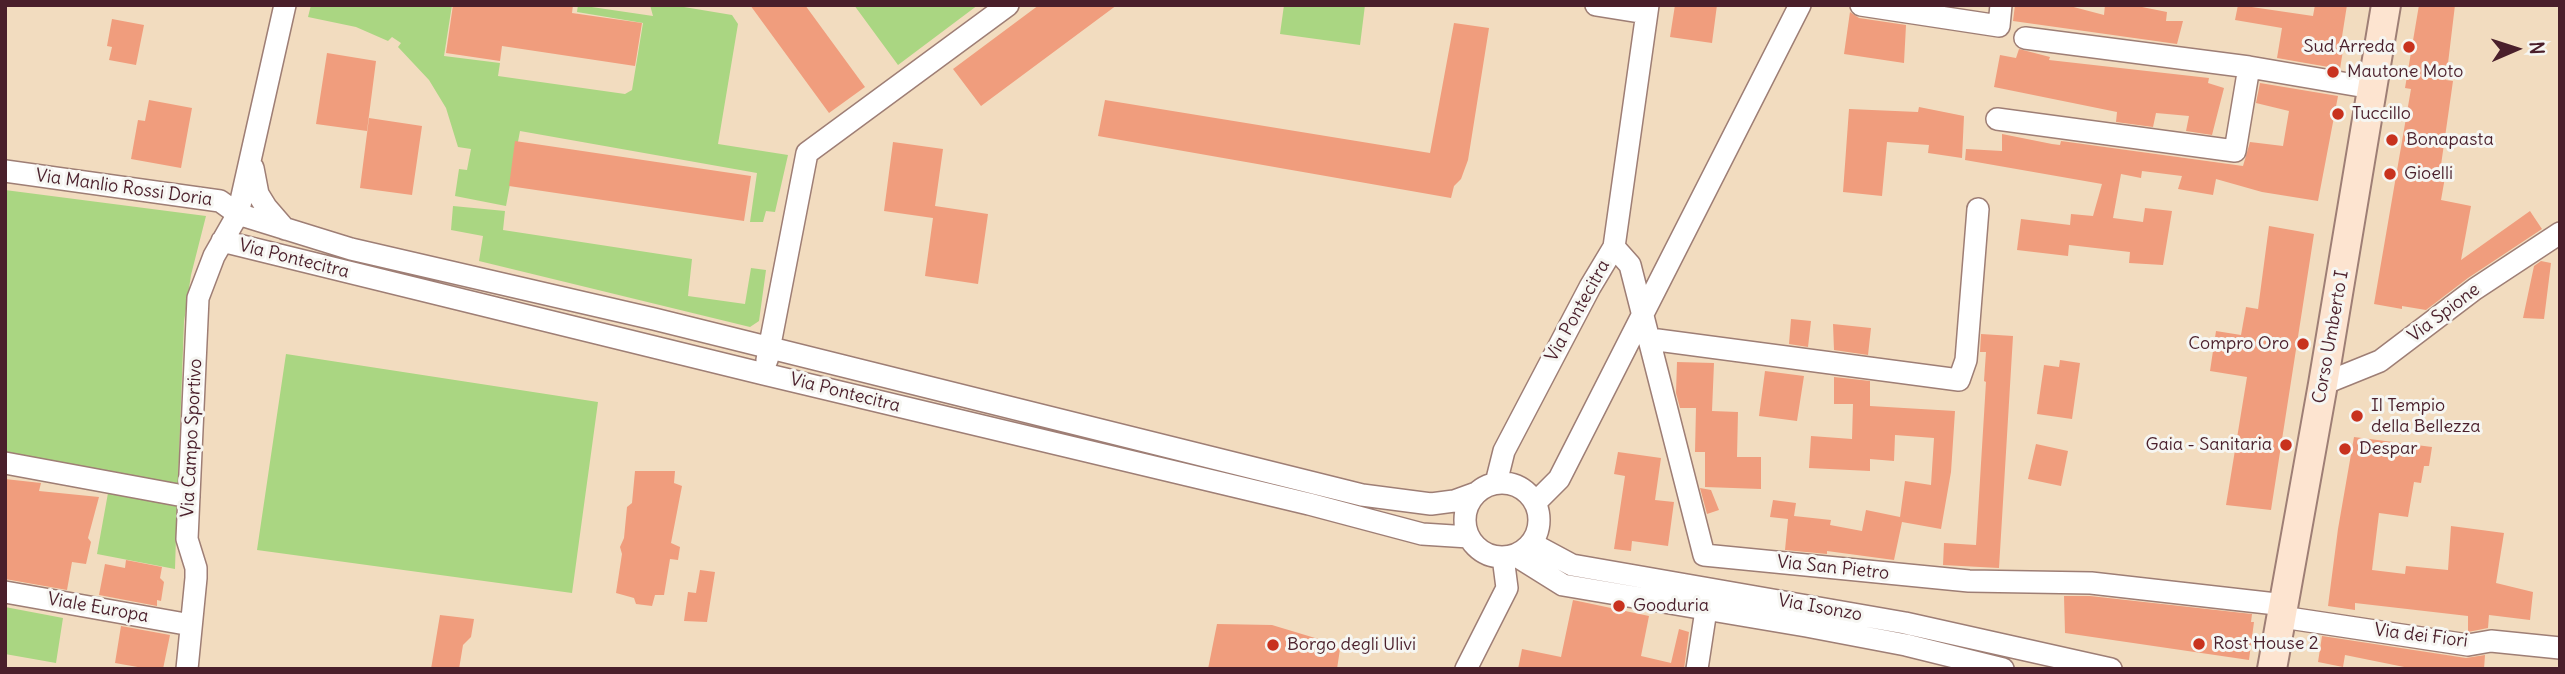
<!DOCTYPE html>
<style>
body{margin:0}
#map{position:relative;width:2565px;height:674px;overflow:hidden;background:#f2dcbf;font-family:Delius,sans-serif}
canvas{display:block}
.frame{position:absolute;inset:0;border:7px solid #4a1f2b;pointer-events:none}
.north{position:absolute;left:2481px;top:14px;width:70px;height:70px;-webkit-text-stroke:5px #f6f6f2;paint-order:stroke;rotate:87deg;font-size:19px;font-weight:700;line-height:28px;text-align:center;color:#4a1f2b}
.north::after{content:'';display:block;margin:auto;width:24px;height:32px;background:#4a1f2b;clip-path:polygon(50% 0,100% 100%,50% 72%,0 100%)}
</style>
<div id="map">
<canvas width="2565" height="674"></canvas>
<div class="frame"></div>
<div class="north">N</div>
</div>
<script>
const c = document.querySelector('canvas').getContext('2d');
c.lineJoin = 'round';
function fillPath(path, color) { c.fillStyle = color; c.fill(path, 'evenodd'); }
const toPath = rows => new Path2D(rows.map(r => 'M' + r).join(''));
function trace(path, color, width, dash) { c.strokeStyle = color; c.lineWidth = width; c.lineCap = dash ? 'butt' : 'round'; c.setLineDash(dash || []); c.stroke(path); }
function label(font, color, halo, rows, align = 'center') {
  c.font = font + ' Delius,sans-serif'; c.lineWidth = 6; c.setLineDash([]); c.textBaseline = 'middle'; c.strokeStyle = halo; c.fillStyle = color; for (const [text, x, y, turn = 0] of rows) {
    c.save(); c.translate(x, y); c.rotate((+turn || 0) * Math.PI / 180); c.textAlign = isNaN(turn) ? turn : align; if (halo) c.strokeText(text, 0, 0); c.fillText(text, 0, 0); c.restore();
  }
}
fillPath(toPath([
 [311,5,452,5,444,56,500,63,498,76,625,94,632,90,643,23,577,12,578,5,653,16,650,5,672,5,732,15,738,24,718,144,788,155,775,212,766,211,763,222,750,222,757,173,520,131,506,206,455,196,459,169,467,170,471,149,458,147,446,108,429,80,398,47,401,43,392,37,388,41,356,27,308,17],
 [854,5,978,5,898,65],
 [1284,5,1365,5,1360,45,1280,34],
 [5,190,206,216,191,275,184,322,178,483,153,483,5,454],
 [453,206,505,211,503,230,692,259,688,296,745,304,751,268,766,270,759,321,750,327,479,261,483,236,451,230],
 [286,354,598,402,572,593,257,550],
 [108,493,177,504,175,569,97,554],
 [5,607,63,618,56,663,5,654]
]), '#aad682');
fillPath(toPath([
 [453,5,573,5,572,13,642,23,635,66,502,46,500,61,446,53],
 [750,5,805,5,865,87,829,113],
 [1039,5,1117,5,981,106,953,69],
 [1675,5,1717,5,1712,43,1670,37],
 [2015,5,2066,5,2104,15,2105,5,2132,5,2167,12,2166,21,2183,21,2177,44,2013,21],
 [2238,5,2313,16,2315,5,2347,5,2341,43,2344,44,2340,69,2277,58,2282,28,2235,20],
 [2419,5,2455,5,2446,80,2453,81,2441,165,2447,166,2441,200,2471,206,2461,260,2530,211,2542,229,2468,278,2426,310,2402,306,2402,309,2374,304,2411,89,2405,88],
 [1850,12,1859,18,1906,25,1904,63,1844,54],
 [112,19,144,25,136,65,109,60,112,47,107,46],
 [1454,23,1489,28,1468,160,1461,179,1454,186,1451,198,1098,136,1105,100,1430,153],
 [2019,49,2050,57,2049,60,2209,78,2208,83,2224,88,2212,135,2186,131,2189,116,2156,113,2153,127,2116,122,2117,112,1994,87,2000,55,2016,58],
 [327,53,376,61,367,131,316,124],
 [2260,83,2338,96,2318,201,2262,192,2216,179,2213,195,2178,189,2182,176,2142,171,2141,178,2121,174,2113,218,2143,222,2145,208,2172,211,2163,265,2129,263,2130,252,2069,245,2068,256,2017,250,2021,219,2070,225,2071,214,2093,216,2102,184,1965,160,1966,149,2002,151,2002,134,2052,144,2060,145,2061,141,2243,166,2250,142,2283,146,2289,111,2256,103],
 [149,100,192,108,181,168,131,159,138,120,145,121],
 [1919,107,1964,116,1962,158,1928,153,1929,145,1887,142,1882,196,1843,192,1849,109,1918,112],
 [369,118,422,126,412,195,360,188],
 [515,141,751,176,744,221,509,186],
 [893,142,943,149,935,206,988,214,978,284,925,276,933,218,884,211],
 [2269,226,2314,234,2271,510,2226,505,2247,377,2210,371,2216,331,2241,335,2246,307,2258,309],
 [2541,261,2551,263,2544,319,2523,318,2534,266],
 [1791,319,1811,321,1808,347,1789,344],
 [1833,324,1871,328,1868,355,1834,350],
 [1981,334,2013,336,1999,568,1943,565,1944,543,1976,545,1986,382,1984,381,1986,352,1980,352],
 [2060,360,2080,363,2072,419,2037,414,2044,365,2059,367],
 [1677,362,1714,363,1712,411,1738,412,1737,457,1761,457,1761,489,1705,487,1705,452,1695,452,1696,408,1680,408,1676,393],
 [1765,371,1804,376,1797,421,1759,416],
 [1834,377,1870,381,1870,406,1955,411,1951,472,1941,529,1902,522,1894,560,1827,551,1827,554,1785,550,1788,519,1770,517,1773,500,1796,503,1794,516,1831,520,1830,525,1862,531,1866,510,1900,517,1905,481,1931,485,1934,438,1895,435,1894,461,1870,459,1870,471,1809,468,1811,436,1852,439,1853,404,1834,404],
 [2354,437,2432,447,2429,466,2424,466,2421,483,2414,482,2408,517,2379,513,2372,570,2405,574,2406,566,2448,570,2451,526,2504,533,2496,583,2533,592,2530,620,2489,615,2488,628,2468,632,2468,616,2355,603,2355,610,2328,606,2338,529],
 [2036,444,2068,451,2061,486,2028,479],
 [1618,452,1661,458,1655,500,1674,502,1668,546,1632,541,1631,551,1614,549,1625,476,1614,474],
 [635,471,675,471,674,483,682,486,671,543,680,547,678,560,670,559,664,595,655,595,652,606,636,604,634,598,616,593,622,554,620,547,624,538,627,507,632,503],
 [5,479,41,483,39,491,99,497,88,538,91,542,86,564,72,562,67,590,5,579],
 [1700,488,1711,490,1719,510,1707,514],
 [126,560,162,567,160,578,164,582,161,601,157,600,157,606,99,595,105,564,125,568],
 [700,570,715,572,707,622,684,621,688,592,696,593],
 [2064,596,2090,596,2252,614,2251,622,2254,622,2249,660,2065,633],
 [1573,600,1649,616,1641,656,1671,663,1679,629,1689,632,1684,669,1518,669,1522,649,1561,657],
 [440,615,474,619,471,637,463,645,459,669,431,669],
 [1217,624,1272,625,1325,641,1340,649,1337,669,1208,669],
 [121,626,170,635,163,669,149,669,115,663],
 [2322,636,2466,658,2485,655,2484,669,2414,669,2345,655,2343,667,2318,662]
]), '#f09d7d');
const street = toPath([
 [1596,5,1646,13],
 [1861,5,1999,26,2001,5],
 [2025,38,2249,67,2372,88],
 [1997,119,2235,151,2249,67],
 [253,168,258,194,266,207,285,229],
 [5,171,220,201,238,214,351,249,654,319,1362,495,1431,504,1454,501,1476,493],
 [222,241,764,374,1309,504,1422,534,1469,537],
 [1614,247,1630,265,1704,555,1969,581,2091,583,2285,605],
 [1650,339,1959,380,1966,360,1978,209],
 [767,360,807,153,1008,5],
 [2323,384,2380,361,2475,289,2560,233],
 [5,463,189,497],
 [1496,483,1504,451,1590,287,1614,247,1648,5],
 '1465 520a37 37 0 1 1 74 0a37 37 0 1 1-74 0Z',
 [1535,503,1559,479,1800,5],
 [1531,543,1572,565,1905,623,2111,669],
 [1515,555,1563,585,1806,626,1906,645,2003,669],
 [5,592,191,625],
 [2282,617,2468,645,2491,641,2560,648],
 [187,669,196,578,196,568,187,539,198,298,214,256,238,214,285,5],
 [1466,669,1507,588,1503,557],
 [1697,669,1706,610]
]);
const secondary = toPath([
 [2272,669,2323,384,2386,5]
]);
trace(street, '#9e7e75', 24);
trace(secondary, '#9e7e75', 32);
trace(street, '#fff', 21);
trace(secondary, '#fde4d0', 28);
for (const [x, y, r, color] of [
 [2409,47,7,"#c8321e"],
 [2333,72,7,"#c8321e"],
 [2338,114,7,"#c8321e"],
 [2392,140,7,"#c8321e"],
 [2390,174,7,"#c8321e"],
 [2303,344,7,"#c8321e"],
 [2357,416,7,"#c8321e"],
 [2286,445,7,"#c8321e"],
 [2345,449,7,"#c8321e"],
 [1619,606,7,"#c8321e"],
 [2199,644,7,"#c8321e"],
 [1273,645,7,"#c8321e"]
]) { const dot = new Path2D(); dot.arc(x, y, r, 0, 2 * Math.PI); c.fillStyle = color; c.fill(dot); trace(dot, '#f6f6f2', 2.5); }
label('18px', '#4a1f2b', '#f6f6f2', [
 ["Sud Arreda",2395,47,"right"],
 ["Mautone Moto",2347,72],
 ["Tuccillo",2352,114],
 ["Bonapasta",2406,140],
 ["Gioelli",2404,174],
 ["Compro Oro",2289,344,"right"],
 ["Il Tempio",2371,406],
 ["della Bellezza",2371,427],
 ["Gaia - Sanitaria",2272,445,"right"],
 ["Despar",2359,449],
 ["Gooduria",1633,606],
 ["Rost House 2",2213,644],
 ["Borgo degli Ulivi",1287,645]
], 'left');
label('18px', '#4a1f2b', '#f6f6f2', [
 ["Via Manlio Rossi Doria",124,188,8],
 ["Via Pontecitra",294,259,14],
 ["Via Pontecitra",1578,311,-61],
 ["Via Spione",2444,313,-37],
 ["Corso Umberto I",2331,337,-80],
 ["Via Pontecitra",845,393,14],
 ["Via Campo Sportivo",192,438,-87],
 ["Via San Pietro",1833,568,6],
 ["Viale Europa",98,608,10],
 ["Via Isonzo",1820,608,10],
 ["Via dei Fiori",2421,636,7]
]);
</script>
